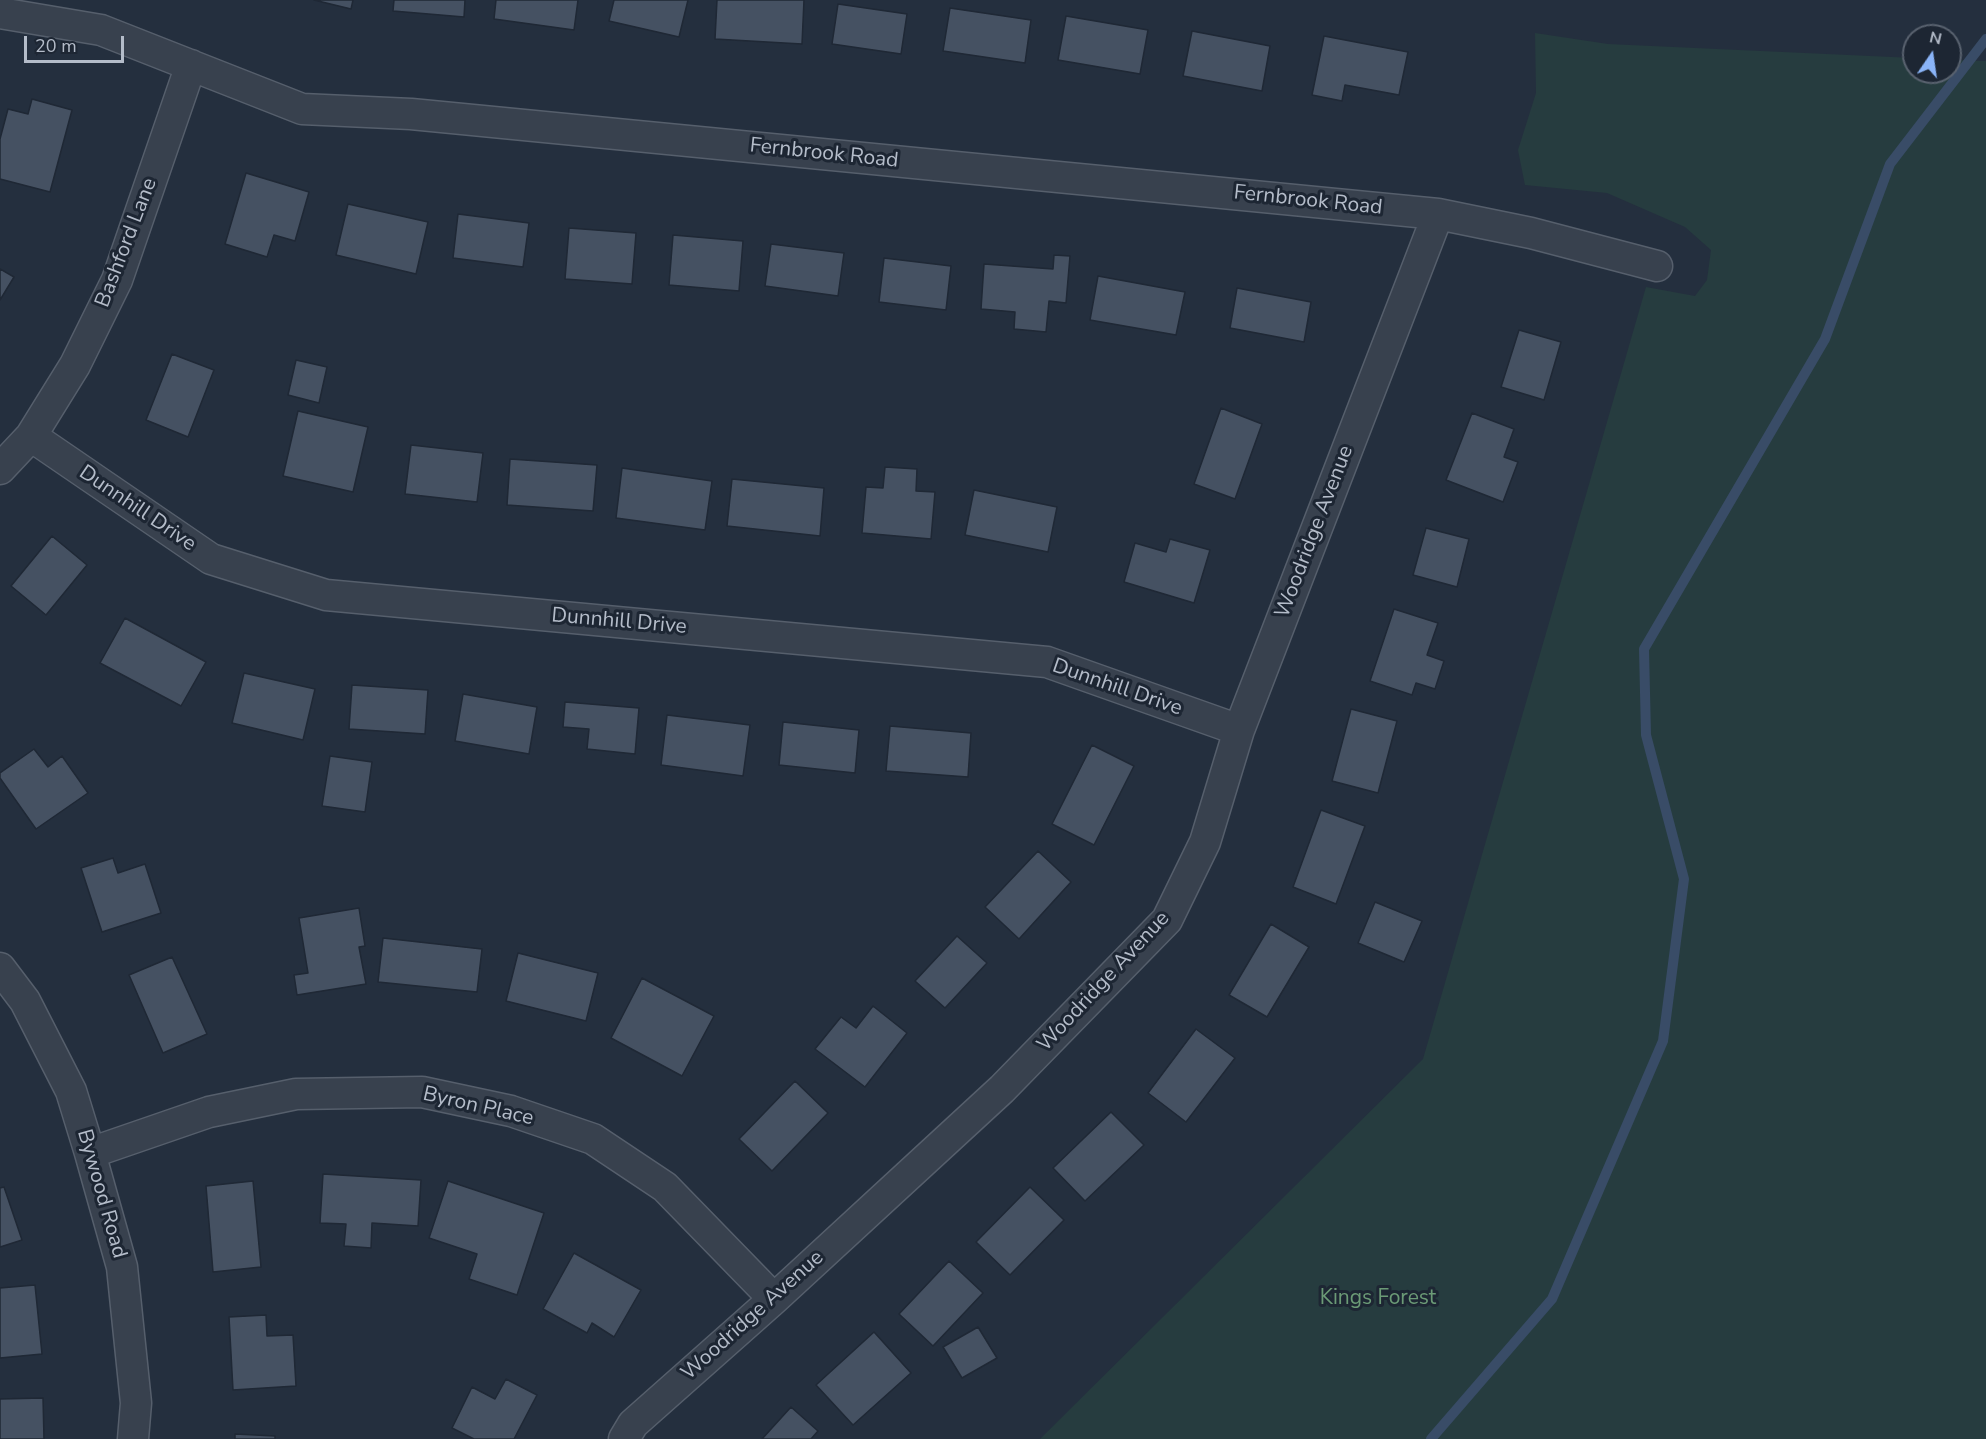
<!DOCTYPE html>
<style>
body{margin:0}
#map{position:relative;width:1986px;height:1439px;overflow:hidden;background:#242f3e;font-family:"Nunito Sans",sans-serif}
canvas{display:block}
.north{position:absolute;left:1902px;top:24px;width:60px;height:60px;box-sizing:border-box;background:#1d2633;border:2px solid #59626f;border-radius:50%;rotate:13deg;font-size:16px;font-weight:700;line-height:24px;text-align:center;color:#b4bcc9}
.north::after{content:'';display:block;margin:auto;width:21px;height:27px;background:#8ab4f8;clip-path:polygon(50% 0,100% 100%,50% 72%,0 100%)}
.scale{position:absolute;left:24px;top:36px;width:100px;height:27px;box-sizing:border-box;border:3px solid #b4bcc9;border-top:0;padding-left:8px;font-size:18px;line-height:21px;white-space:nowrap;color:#b4bcc9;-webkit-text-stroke:4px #1d2633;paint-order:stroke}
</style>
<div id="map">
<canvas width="1986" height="1439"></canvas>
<div class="north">N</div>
<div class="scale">20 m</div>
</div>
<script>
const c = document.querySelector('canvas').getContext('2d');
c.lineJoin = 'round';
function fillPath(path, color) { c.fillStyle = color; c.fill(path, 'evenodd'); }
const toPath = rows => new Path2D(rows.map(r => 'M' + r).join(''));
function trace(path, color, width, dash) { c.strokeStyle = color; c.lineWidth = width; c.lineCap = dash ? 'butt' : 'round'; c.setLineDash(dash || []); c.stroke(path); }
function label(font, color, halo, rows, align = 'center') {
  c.font = font + ' "Nunito Sans",sans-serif'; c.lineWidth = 6; c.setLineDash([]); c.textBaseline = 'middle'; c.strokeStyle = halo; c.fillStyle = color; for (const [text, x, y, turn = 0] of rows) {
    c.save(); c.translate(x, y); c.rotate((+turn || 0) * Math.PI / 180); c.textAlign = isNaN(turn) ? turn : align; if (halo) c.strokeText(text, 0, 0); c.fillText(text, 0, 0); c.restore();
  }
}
fillPath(toPath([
 [1535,33,1608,44,1914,58,1914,72,1950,72,1950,60,1986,61,1986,1439,1040,1439,1423,1059,1646,287,1695,296,1707,280,1711,250,1685,227,1607,193,1525,185,1518,150,1536,93]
]), '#263c3f');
trace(toPath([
 [1431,1439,1552,1299,1663,1041,1684,879,1646,735,1644,649,1825,339,1890,164,1986,39]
]), '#394c67', 10);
const building = toPath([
 [314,0,353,0,351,9,314,0],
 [394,0,465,0,464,17,393,11,394,0],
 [496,0,578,0,574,30,494,19,496,0],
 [614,0,688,0,679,37,609,21,614,0],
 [717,0,804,0,802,44,715,39,717,0],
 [838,4,907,14,901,54,832,44,838,4],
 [950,8,1031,20,1025,63,943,51,950,8],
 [1066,16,1148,30,1140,74,1058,60,1066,16],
 [1192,31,1270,46,1262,91,1183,76,1192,31],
 [1324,36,1408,52,1399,95,1345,85,1342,101,1312,95,1324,36],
 [32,99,72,110,50,192,0,179,0,139,8,109,28,114,32,99],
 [246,173,309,192,295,241,274,235,267,257,225,244,246,173],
 [348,204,428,222,416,274,336,255,348,204],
 [458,214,529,223,523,267,453,258,458,214],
 [569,228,636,233,632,284,565,279,569,228],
 [673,235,743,241,739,291,669,285,673,235],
 [771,244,844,253,838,296,765,286,771,244],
 [1054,255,1070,256,1066,303,1049,301,1046,332,1014,329,1015,312,981,309,984,264,1053,269,1054,255],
 [884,258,951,266,946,310,879,302,884,258],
 [0,269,14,277,0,300,0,269],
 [1098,276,1185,292,1176,335,1090,320,1098,276],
 [1237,288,1311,302,1304,342,1230,328,1237,288],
 [1519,330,1561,342,1544,400,1501,387,1519,330],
 [172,354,214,370,188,437,146,420,172,354],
 [296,360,327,367,319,403,288,395,296,360],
 [1221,408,1262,424,1235,499,1194,484,1221,408],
 [298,411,368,427,353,492,283,476,298,411],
 [1472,413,1514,429,1504,457,1518,462,1503,502,1446,480,1472,413],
 [411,445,483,453,477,502,405,494,411,445],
 [510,459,597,465,593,511,507,505,510,459],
 [885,467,917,469,916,491,935,492,931,539,862,533,866,487,883,488,885,467],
 [622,468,712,481,705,530,616,518,622,468],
 [732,479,824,488,820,536,727,526,732,479],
 [974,490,1057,507,1048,552,965,535,974,490],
 [1426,528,1469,539,1457,587,1413,575,1426,528],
 [52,536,87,565,46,615,11,586,52,536],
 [1170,539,1210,550,1194,603,1124,582,1135,543,1166,552,1170,539],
 [1394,609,1438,623,1427,655,1444,661,1435,689,1416,683,1412,695,1370,681,1394,609],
 [125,618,206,662,181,706,100,663,125,618],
 [244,673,315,689,303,740,232,723,244,673],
 [352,685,428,690,425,734,349,729,352,685],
 [463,694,537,707,529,754,455,741,463,694],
 [565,702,639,708,635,754,587,749,589,729,563,727,565,702],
 [1351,709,1397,721,1378,793,1332,781,1351,709],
 [667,715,750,725,743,776,661,765,667,715],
 [783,722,859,730,855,773,779,765,783,722],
 [890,726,971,733,968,777,886,771,890,726],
 [1092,745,1134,766,1094,845,1052,824,1092,745],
 [34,749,48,767,62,756,88,793,36,829,0,778,0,773,34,749],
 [330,756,372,762,365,812,322,806,330,756],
 [1321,810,1365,826,1336,904,1293,887,1321,810],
 [1038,851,1071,882,1019,939,985,907,1038,851],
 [113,858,118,873,145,864,161,913,102,932,81,868,113,858],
 [1375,902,1422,921,1404,962,1358,943,1375,902],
 [359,908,365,946,359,947,366,984,297,995,294,975,308,973,299,918,359,908],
 [1271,924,1309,947,1267,1017,1229,995,1271,924],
 [957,936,987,963,945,1008,915,981,957,936],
 [383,938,482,949,477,992,378,982,383,938],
 [518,953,598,973,586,1021,506,1001,518,953],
 [172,957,207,1034,163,1053,129,975,172,957],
 [642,978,714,1016,682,1076,611,1038,642,978],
 [873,1006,907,1033,865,1087,815,1049,841,1017,856,1028,873,1006],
 [1196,1029,1235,1058,1186,1122,1148,1093,1196,1029],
 [795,1081,828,1113,772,1171,739,1139,795,1081],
 [1111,1112,1144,1145,1085,1201,1053,1168,1111,1112],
 [323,1174,421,1180,418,1226,372,1223,371,1248,344,1246,346,1224,320,1223,323,1174],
 [253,1181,261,1267,213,1272,206,1186,253,1181],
 [448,1181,544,1213,517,1295,469,1279,477,1254,429,1238,448,1181],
 [4,1187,22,1240,0,1247,0,1188,4,1187],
 [1030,1187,1064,1220,1010,1275,976,1242,1030,1187],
 [574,1253,641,1290,614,1337,592,1323,587,1333,543,1309,574,1253],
 [949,1261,983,1293,933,1346,899,1314,949,1261],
 [35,1285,42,1354,0,1358,0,1288,35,1285],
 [266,1315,267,1336,293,1335,296,1386,233,1390,229,1317,266,1315],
 [978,1327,997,1358,962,1378,943,1347,978,1327],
 [874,1332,911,1373,853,1425,816,1385,874,1332],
 [506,1379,537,1395,514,1439,474,1439,452,1428,472,1387,495,1399,506,1379],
 [43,1398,44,1439,0,1439,0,1399,43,1398],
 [791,1407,818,1431,811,1439,762,1439,791,1407],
 [235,1434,275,1436,275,1439,235,1439,235,1434]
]);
fillPath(building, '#455162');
trace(building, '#1f2835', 1.5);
const minor = toPath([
 [0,13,101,30,302,109,411,114,1438,214,1531,233,1657,266],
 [31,436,211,559,326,595,1047,662,1239,730],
 [0,469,31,436,75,365,117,280,191,65],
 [0,968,25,1001,71,1091,90,1153,122,1267,136,1403,133,1439],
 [90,1153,209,1112,296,1094,422,1092,511,1111,593,1139,665,1187,774,1299],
 [624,1439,633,1424,774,1299,1002,1089,1167,920,1205,842,1239,730,1438,214]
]);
trace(minor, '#565f6c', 33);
trace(minor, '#38414e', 30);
label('21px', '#b4bcc9', '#1d2633', [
 ["Fernbrook Road",824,154,6],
 ["Fernbrook Road",1308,201,6],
 ["Bashford Lane",127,243,-69],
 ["Dunnhill Drive",137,509,34],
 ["Woodridge Avenue",1315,532,-69],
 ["Dunnhill Drive",619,622,5],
 ["Dunnhill Drive",1117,688,19],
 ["Woodridge Avenue",1104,982,-47],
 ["Byron Place",478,1107,13],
 ["Bywood Road",101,1194,74],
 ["Woodridge Avenue",753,1316,-42]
]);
label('21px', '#6b9a76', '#1d2633', [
 ["Kings Forest",1378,1299]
]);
</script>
